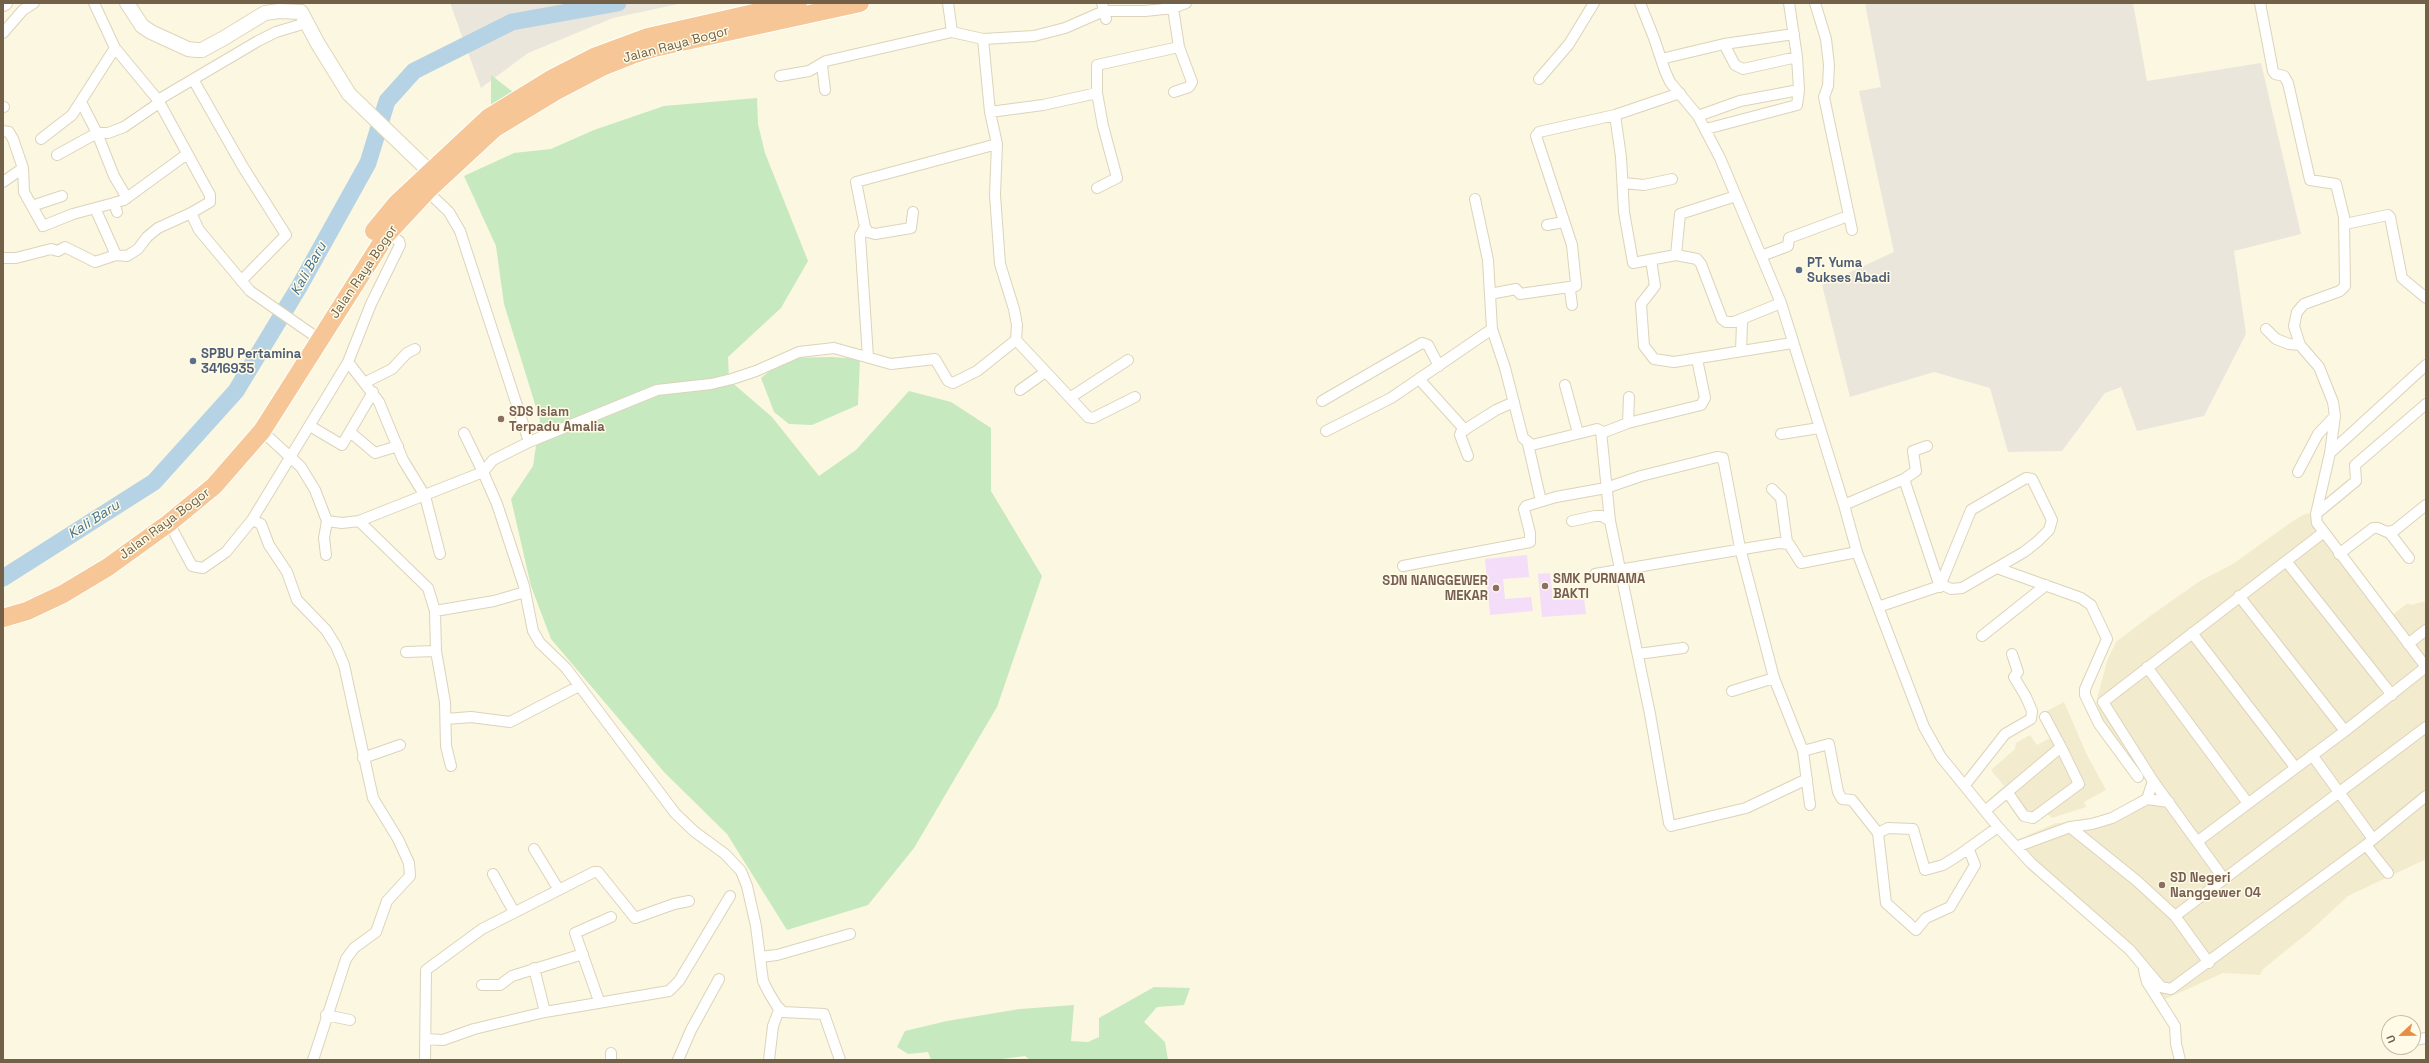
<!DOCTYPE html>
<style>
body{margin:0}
#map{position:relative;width:2429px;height:1063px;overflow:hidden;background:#fcf7e0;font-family:"Space Grotesk",sans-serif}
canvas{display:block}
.frame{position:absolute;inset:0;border:4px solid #726148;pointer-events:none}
.north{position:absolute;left:2381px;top:1015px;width:40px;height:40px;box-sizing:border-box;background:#fffbe6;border:1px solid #c7bda7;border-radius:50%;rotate:248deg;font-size:11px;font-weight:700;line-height:16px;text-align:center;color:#726148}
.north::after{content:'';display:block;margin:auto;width:14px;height:18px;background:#e68e45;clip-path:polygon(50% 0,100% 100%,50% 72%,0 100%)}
</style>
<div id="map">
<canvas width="2429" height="1063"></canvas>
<div class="frame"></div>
<div class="north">U</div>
</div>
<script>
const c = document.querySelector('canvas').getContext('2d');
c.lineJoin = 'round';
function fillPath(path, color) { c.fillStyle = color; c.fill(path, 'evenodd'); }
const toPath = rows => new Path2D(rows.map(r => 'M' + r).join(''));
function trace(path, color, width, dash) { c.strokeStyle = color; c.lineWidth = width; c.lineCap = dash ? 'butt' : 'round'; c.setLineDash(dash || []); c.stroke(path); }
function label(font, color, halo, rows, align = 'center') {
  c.font = font + ' "Space Grotesk",sans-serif'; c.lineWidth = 3; c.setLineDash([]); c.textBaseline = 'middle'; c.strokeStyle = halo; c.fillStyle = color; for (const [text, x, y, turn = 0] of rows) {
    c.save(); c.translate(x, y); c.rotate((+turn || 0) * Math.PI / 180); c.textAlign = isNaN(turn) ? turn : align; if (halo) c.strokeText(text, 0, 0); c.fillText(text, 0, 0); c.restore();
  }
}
fillPath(toPath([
 [2318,511,2320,522,2392,615,2408,603,2410,605,2426,601,2426,859,2348,896,2309,932,2263,969,2260,975,2223,973,2159,1002,2140,967,2123,948,2029,870,2010,846,2017,840,2056,823,2089,822,2115,814,2141,795,2152,782,2105,725,2096,703,2107,661,2116,642,2150,616,2200,581,2233,564,2290,523,2303,515],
 [2064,702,2086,753,2106,790,2084,802,2086,807,2052,818,2047,814,2035,820,2009,798,1993,810,1986,802,2004,786,1991,770,2015,749,2016,743,2030,735,2037,745,2052,737,2041,714]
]), '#f3ebce');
fillPath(toPath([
 [450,3,683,3,613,18,528,53,481,88],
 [1865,3,2133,3,2147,81,2261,63,2301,234,2234,251,2246,334,2204,416,2137,431,2121,387,2105,393,2062,451,2008,452,1990,388,1934,372,1850,397,1822,285,1894,252,1859,91,1881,87]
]), '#eae6dc');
fillPath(toPath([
 [1527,555,1529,577,1503,579,1505,599,1531,597,1533,611,1490,615,1485,559],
 [1550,573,1553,600,1584,598,1586,614,1542,617,1538,574]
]), '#f4ddf8');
fillPath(toPath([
 [491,75,513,92,491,106],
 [757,98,758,124,765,153,808,261,781,308,728,357,729,380,772,417,819,476,856,450,909,391,951,402,991,428,991,491,1042,576,997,707,914,848,868,905,787,930,727,834,664,772,551,639,531,586,511,499,533,466,540,420,504,304,496,246,464,176,514,153,551,149,594,130,664,106],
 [831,357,860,359,858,405,812,425,789,424,774,412,761,378,786,358],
 [1154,987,1190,988,1184,1005,1157,1007,1144,1022,1165,1042,1168,1060,1030,1060,1025,1056,994,1060,931,1060,928,1052,908,1054,897,1047,905,1031,947,1021,1020,1009,1074,1005,1071,1041,1088,1042,1099,1037,1099,1018]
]), '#c6e9bf');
trace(toPath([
 [3,578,154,482,236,391,299,287,368,163,387,101,414,71,512,22,618,3]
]), '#b5d3e5', 17);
const street = toPath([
 [94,3,115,48,158,100,210,195,210,202,191,213,199,230,250,291,319,339],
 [1102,3,1106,19],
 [1640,3,1654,38,1665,71,1670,82,1698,116,1720,158,1781,303,1844,505,1857,552,1924,727,1941,757,1998,827,2031,863,2130,950,2161,987,2171,989,2366,845,2426,796],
 [1815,3,1826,39,1829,65,1828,86,1824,97,1852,230],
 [2260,3,2273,71,2275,74,2284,76,2288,83,2310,180,2336,184,2344,217,2345,286,2340,291,2304,304,2297,312,2294,326,2300,345,2319,367,2333,402,2335,416,2330,453],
 [1173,8,1179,47,1192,82,1189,87,1174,92],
 [3,33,23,10,34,3],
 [983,39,1034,36,1065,28,1104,11,1145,11,1173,8,1186,3],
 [1724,44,1735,65,1743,69,1797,57],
 [1661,59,1724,44,1794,34],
 [822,65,825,90],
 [780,76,809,71,826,61,952,32],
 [1539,79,1569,44,1594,3],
 [194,81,243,167,286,235,241,281],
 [1680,93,1615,115,1621,157,1624,212,1633,263,1676,255,1697,259,1701,264,1722,319,1726,322,1734,322,1781,303],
 [158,100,258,41,276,32,306,23],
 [3,107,4,107],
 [990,112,1043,105,1097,93],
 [1698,116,1740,101,1799,90],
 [1706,129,1797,105,1799,90,1797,57,1789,3],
 [3,131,9,132,13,139,23,168,24,192,43,226,73,214,114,203],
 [41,139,72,115,115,48],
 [57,155,97,133,81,102],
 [3,182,23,168],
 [1623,183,1644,185,1672,179],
 [1097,188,1117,178,1103,126,1097,93,1097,65,1179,47],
 [427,191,449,212,460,231,529,442,493,460,483,472,497,504,524,586,533,631,540,643,566,668,675,813,695,832,725,854,741,871,747,886,756,926,763,981,769,993,777,1006,783,1012,824,1014,840,1060],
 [127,198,114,176,97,133,108,133,124,127,159,103],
 [1475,199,1488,260,1492,329,1505,368,1523,438,1532,445,1597,429,1601,431,1610,521,1650,714,1669,823,1671,826,1746,808,1807,779],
 [32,206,62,196],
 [95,208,116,255],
 [117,212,114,203,124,200,187,154],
 [913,212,911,228,875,234,868,232,865,227,856,182,997,144],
 [2345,224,2388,215,2390,217,2402,278,2426,298],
 [1547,225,1564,222],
 [865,227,860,236,868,357],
 [1676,255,1680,214,1736,196],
 [1761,256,1788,246,1789,238,1848,216],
 [3,258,16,258,51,249,58,251,65,247,95,262,116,255,127,256,138,249,147,237,158,228,191,213],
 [1651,260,1655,286,1641,304,1644,346,1654,359,1674,362,1792,343],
 [1490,294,1516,289,1520,294,1576,286],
 [1572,305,1570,290,1576,284,1572,245,1536,136,1539,132,1615,115],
 [2266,329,2276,339,2289,344,2300,345],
 [1016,340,1088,417,1093,418,1135,397],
 [1741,351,1742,323,1744,318],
 [348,362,379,402,403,460,425,496,440,554],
 [2426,365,2330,453,2316,514,2317,523,2324,532,2426,667],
 [1419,379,1465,430],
 [366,382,392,369,407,353,415,349],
 [1565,385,1578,433],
 [1020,390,1044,373],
 [1071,397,1128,360],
 [1322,401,1422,343,1428,345,1439,366],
 [1628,423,1629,397],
 [310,426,342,445,373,392],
 [262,431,301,467,315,490,327,521,324,538,326,555],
 [1326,431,1391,398,1492,329],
 [350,432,375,453,398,446],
 [1602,433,1628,423,1701,405,1705,398,1697,359],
 [1781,434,1819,428],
 [529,442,657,390,711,384,732,379,756,371,799,352,834,348,891,364,935,359,948,381,953,383,977,371,1016,340,1017,325,1014,309,1000,264,995,195,997,144,990,112,983,39,952,32,948,3],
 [1528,444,1541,501],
 [1468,456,1460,435,1461,432,1496,410,1514,402],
 [2298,472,2318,434,2335,416],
 [1904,479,1940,587],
 [1772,489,1781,498,1787,542],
 [1844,505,1904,479,1916,471,1913,451,1927,446],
 [2316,514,2356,481,2355,465,2426,404],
 [252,520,348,362,371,304,400,245,399,241,387,234],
 [327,521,342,523,359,521,483,472,464,433],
 [359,521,428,588,435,611,436,651,406,652],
 [1572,521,1595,516,1602,516,1610,521],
 [169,523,192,566,203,568,226,552,252,520,261,524,269,545,287,572,297,600,326,630,336,646,344,665,373,798,398,839,409,863,410,876,387,901,376,932,354,948,346,959,313,1060],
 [2389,532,2409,558],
 [2339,554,2373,528,2378,528,2387,532,2395,530,2426,505],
 [2286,561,2392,695],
 [1403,566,1530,542,1530,533,1524,509,1526,506,1556,497,1606,488,1641,476,1717,457,1723,458,1740,548,1774,678,1803,751,1810,805],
 [1997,568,2081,598,2091,605,2107,639,2085,689,2085,695,2099,724,2138,777],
 [1595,574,1779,543,1789,544,1801,563,1857,552],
 [2239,596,2345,731],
 [1878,607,1943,585,1951,589,1962,588,2024,552,2038,541,2049,530,2052,520,2032,479,2026,478,1971,510,1942,581,1943,585],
 [435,611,494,601,525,592],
 [2192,633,2295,767],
 [1982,636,2046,585],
 [2408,644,2426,630],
 [436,651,445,702,446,746,451,766],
 [1638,654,1683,648],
 [2147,667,2247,802],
 [1732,691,1774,678],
 [2045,717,2061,747],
 [446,719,471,717,510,722,579,686],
 [1803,751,1829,744,1838,792,1842,799,1852,800,1878,833,1888,828,1913,829,1925,870,1943,865,1959,855,1998,827],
 [2312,755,2373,839],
 [363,758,400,745],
 [1965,785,2005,734,2031,719,2032,711,2026,697,2014,677,2018,672,2012,654],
 [2147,799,2169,802],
 [1985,811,2061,747,2079,784,2033,818,2024,816,2008,793],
 [2070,827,2137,881,2175,916,2209,963],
 [1878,833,1886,903,1916,930,1926,918,1950,907,1975,865,1969,850],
 [2198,841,2345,731,2426,667],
 [2366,845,2388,873],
 [2016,847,2070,827,2092,824,2112,818,2147,799,2153,781],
 [534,849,559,890],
 [493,874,514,912],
 [2224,879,2426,727],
 [2175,916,2224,879,2153,781,2103,702,2324,532],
 [760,957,777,955,850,934],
 [534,968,545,1012],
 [2144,970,2147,982,2175,1026,2176,1044,2180,1060],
 [482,985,500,985,512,976,583,954],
 [599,1001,575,933,611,917],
 [326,1015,350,1020],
 [426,1039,443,1040,474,1029,545,1012,669,991,679,981,730,896],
 [2415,1040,2426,1038],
 [425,1060,426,970,482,929,594,872,598,872,635,918,674,904,689,901],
 [611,1060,611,1053],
 [678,1060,691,1030,719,979],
 [769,1060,773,1026,779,1010]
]);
const secondary = toPath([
 [127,3,142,26,151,32,188,49,196,50,202,50,224,38,265,13,279,11,301,12,318,44,349,94,429,171],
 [3,4,5,3]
]);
const highway = toPath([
 [374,231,397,203,488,118,553,78,594,57,648,37,798,3],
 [3,618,27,611,63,594,108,567,169,523,214,486,262,431,387,234,427,191,495,128,556,91,604,66,632,55,654,48,860,3]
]);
trace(street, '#dcd3ba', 12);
trace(secondary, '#e1d5b7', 16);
trace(highway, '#fff', 20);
trace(street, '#fff', 10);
trace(secondary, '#fff', 14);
trace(highway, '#f6c696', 18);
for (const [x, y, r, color] of [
 [1799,270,4,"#5c6f8a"],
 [193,361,4,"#5c6f8a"],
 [501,419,4,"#8d6e63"],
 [1545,586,4,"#8d6e63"],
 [1496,588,4,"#8d6e63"],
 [2162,885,4,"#8d6e63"]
]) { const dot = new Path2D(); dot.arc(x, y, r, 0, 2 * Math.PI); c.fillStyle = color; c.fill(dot); trace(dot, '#fffbe6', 1.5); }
label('13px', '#726148', '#fffbe6', [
 ["Jalan Raya Bogor",676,45,-15],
 ["Jalan Raya Bogor",364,272,-56],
 ["Jalan Raya Bogor",165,524,-37]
]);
label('bold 13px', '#4e5e75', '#fffbe6', [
 ["PT. Yuma",1807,263],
 ["Sukses Abadi",1807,278],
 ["SPBU Pertamina",201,354],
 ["3416935",201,369]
], 'left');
label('bold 13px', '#785e54', '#fffbe6', [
 ["SDS Islam",509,412],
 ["Terpadu Amalia",509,427],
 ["SMK PURNAMA",1553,579],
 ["BAKTI",1553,594],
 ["SDN NANGGEWER",1488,581,"right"],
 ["MEKAR",1488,596,"right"],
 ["SD Negeri",2170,878],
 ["Nanggewer 04",2170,893]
], 'left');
label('italic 14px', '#477593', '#fffbe6', [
 ["Kali Baru",309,269,-61],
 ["Kali Baru",94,520,-33]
]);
</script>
